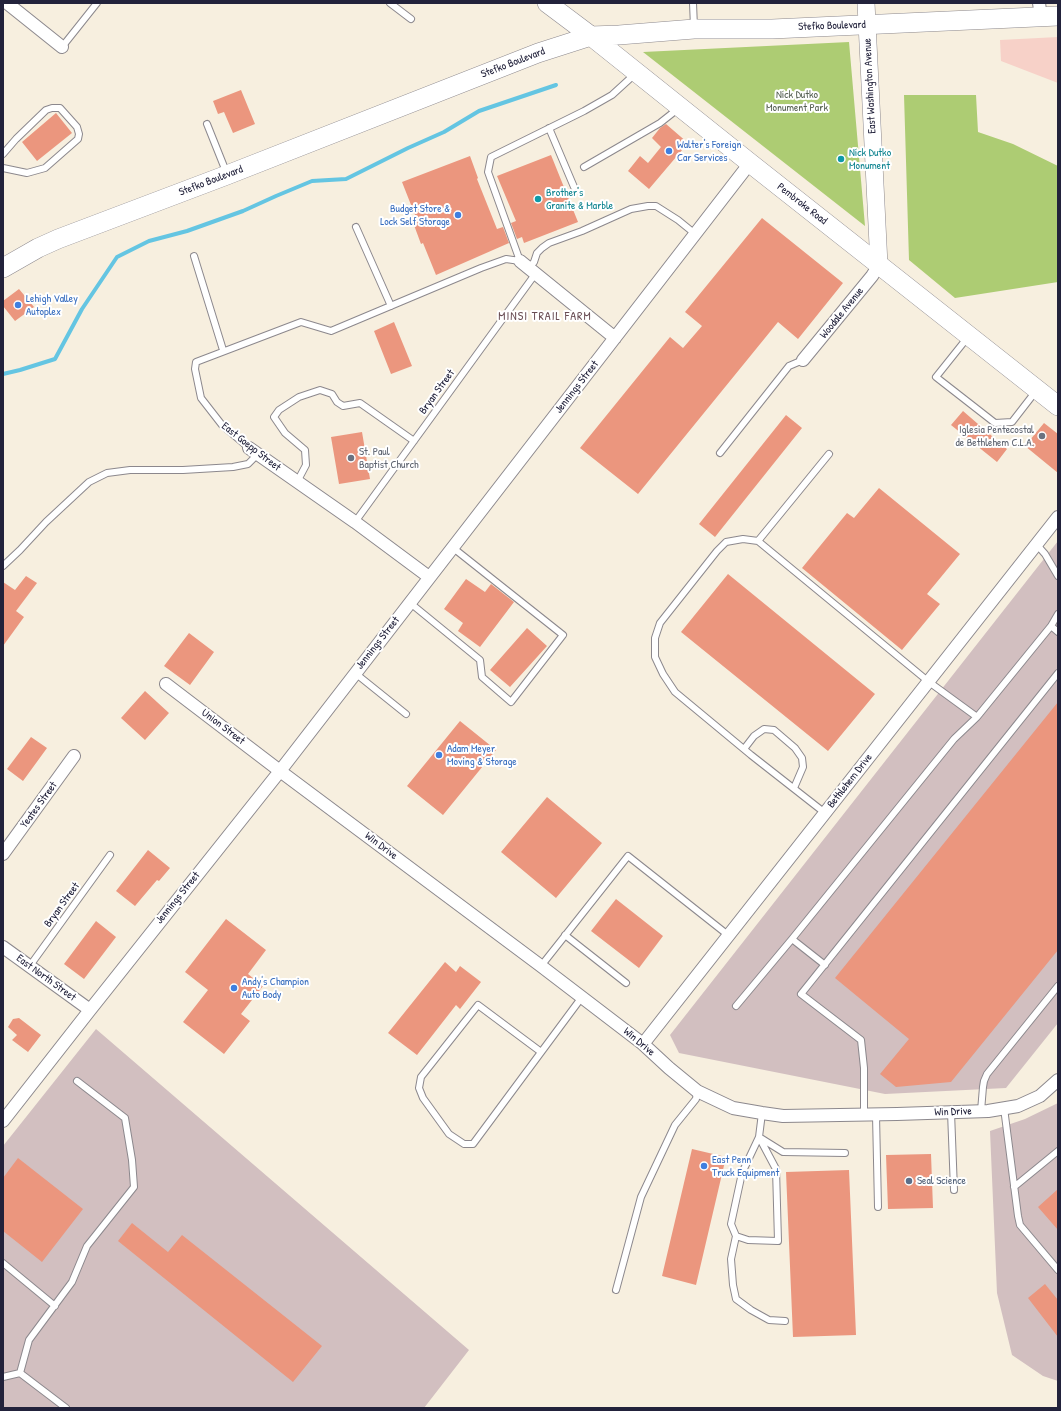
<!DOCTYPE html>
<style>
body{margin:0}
#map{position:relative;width:1061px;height:1411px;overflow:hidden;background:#f7efdf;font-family:"Patrick Hand",sans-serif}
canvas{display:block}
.frame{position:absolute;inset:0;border:4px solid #22223b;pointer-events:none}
</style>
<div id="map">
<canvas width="1061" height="1411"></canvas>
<div class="frame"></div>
</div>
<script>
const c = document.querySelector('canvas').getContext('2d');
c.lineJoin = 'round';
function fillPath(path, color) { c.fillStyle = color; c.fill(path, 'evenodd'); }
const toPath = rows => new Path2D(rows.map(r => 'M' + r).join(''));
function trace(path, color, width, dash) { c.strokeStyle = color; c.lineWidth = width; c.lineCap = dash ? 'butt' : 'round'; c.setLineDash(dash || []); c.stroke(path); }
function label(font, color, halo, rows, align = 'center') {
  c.font = font + ' "Patrick Hand",sans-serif'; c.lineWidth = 4; c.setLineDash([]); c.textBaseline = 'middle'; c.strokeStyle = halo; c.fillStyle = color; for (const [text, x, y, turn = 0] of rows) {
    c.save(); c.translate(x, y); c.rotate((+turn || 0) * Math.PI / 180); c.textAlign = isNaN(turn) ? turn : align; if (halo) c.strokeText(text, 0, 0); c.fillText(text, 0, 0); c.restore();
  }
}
fillPath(toPath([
 [1058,37,1058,83,1001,61,1000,40]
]), '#f7d1c8');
fillPath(toPath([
 [1058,541,1058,1023,1006,1088,885,1094,679,1053,670,1035],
 [96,1029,469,1350,424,1408,3,1408,3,1146],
 [1058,1103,1058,1381,1043,1376,1012,1355,997,1293,990,1131,1025,1119]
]), '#d2bfc0');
fillPath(toPath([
 [849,42,865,226,643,52],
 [904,95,976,95,978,132,1013,144,1058,166,1058,282,955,298,909,260]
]), '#adcc73');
trace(toPath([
 [3,374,20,370,55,359,82,309,117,257,149,241,187,231,243,211,276,196,312,181,346,179,408,148,444,132,479,111,556,85]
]), '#64c5e2', 4);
fillPath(toPath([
 [241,90,255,124,233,133,224,112,218,114,213,101],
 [56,113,72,133,37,161,22,142],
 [666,124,688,143,649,189,628,171,640,156,648,163,661,147,652,138,660,128],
 [551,155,578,222,524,243,522,237,517,239,511,223,516,221,497,176],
 [470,156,478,178,477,179,497,229,503,227,509,243,436,275,423,243,421,244,411,217,415,215,402,182],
 [762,218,843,283,798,339,778,322,638,494,580,448,670,337,683,348,702,326,685,312],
 [19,289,34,307,15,321,3,306,3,301],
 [394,322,412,366,391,374,374,331],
 [963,411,1007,449,997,462,951,425],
 [786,415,802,428,715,537,699,524],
 [1044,423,1058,434,1058,473,1025,446],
 [362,432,370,479,339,484,331,437],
 [879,488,960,554,927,594,940,604,902,650,802,568,847,513,854,518],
 [728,574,875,694,828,751,681,632],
 [26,576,37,583,16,611,24,617,3,646,3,582,15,590],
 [466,579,485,592,491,584,514,602,480,647,458,631,463,623,444,609],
 [527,628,547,646,510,687,490,670],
 [189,633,214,652,190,685,164,666],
 [145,691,169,713,145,740,121,718],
 [1058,702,1058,950,951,1082,896,1087,880,1074,909,1039,835,978],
 [460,721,496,750,443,815,407,786],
 [31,737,47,748,23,781,7,769],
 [547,797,602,843,556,898,501,852],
 [148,850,170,868,159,881,157,880,135,906,116,891],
 [616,899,663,936,639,968,591,931],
 [226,919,266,950,248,974,263,986,241,1014,250,1021,224,1054,183,1022,208,990,185,972],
 [96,921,116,937,84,979,64,964],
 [445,962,456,972,460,966,481,982,460,1009,456,1005,417,1055,388,1033],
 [19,1018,41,1035,28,1052,12,1040,17,1035,8,1027,13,1019],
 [692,1149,726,1157,696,1285,662,1276],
 [931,1154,933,1208,888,1209,886,1155],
 [18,1158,83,1209,42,1262,3,1231,3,1178],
 [849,1170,856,1335,793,1337,786,1172],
 [1058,1189,1058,1230,1038,1207],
 [132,1223,168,1252,182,1235,322,1346,293,1382,118,1241],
 [1045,1284,1058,1300,1058,1337,1028,1298]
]), '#eb967e');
const lane = toPath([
 [390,3,411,19],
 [693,3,694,27],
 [62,47,97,3],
 [207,124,227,174],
 [549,128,574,187],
 [3,154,16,139,46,110,52,108,60,108,77,127,79,134,78,139,45,168,27,173,3,168],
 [584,167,660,123,679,108],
 [356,227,391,306],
 [194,256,223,350],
 [529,268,534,262,537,253,542,248,549,243,582,231,631,209,648,206,656,206,678,220,694,233],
 [968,337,936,377,995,423,1012,422,1036,391],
 [249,448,222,425,201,398,195,369,196,362,301,322,331,331,481,268,506,259,520,261,488,172,491,157,584,111,612,95,635,74],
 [720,453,789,366,803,360],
 [829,454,758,541,929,682,977,717],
 [297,482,306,465,305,450,285,433,274,417,279,410,299,397,320,390,332,394,337,402,343,406,360,403,414,441],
 [355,522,536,273],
 [758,541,743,539,726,542,717,551,660,623,655,638,655,657,663,674,675,692,751,755,825,813],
 [1037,545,1045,554,1058,576],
 [3,566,20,550,46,522,89,482,107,473,130,470,183,470,233,467,248,464,258,454],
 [409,602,480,660,482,677,511,702,563,635,452,547],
 [1051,626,1058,614],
 [355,673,406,714],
 [744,749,754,736,764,729,774,730,795,748,802,758,803,767,794,788],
 [565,935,626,983],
 [792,939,825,965],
 [541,966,628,856,728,935],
 [29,967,110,855],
 [736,1006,792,939,954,739,977,717,1051,626,1058,632],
 [541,1052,478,1005,421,1077,419,1088,423,1098,449,1134,464,1144,473,1144,582,997],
 [1004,1108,1018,1216,1020,1225,1058,1270],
 [981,1111,983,1087,984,1081,987,1074,1058,986],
 [951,1112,954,1190],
 [762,1113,759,1137,742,1173,731,1224,736,1236,748,1240,778,1241,776,1169,759,1137,783,1152,845,1153],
 [864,1115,864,1068,861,1040,801,994,1058,673],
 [876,1115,878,1207],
 [1014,1187,1058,1151],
 [736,1236,731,1259,733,1285,736,1299,751,1310,769,1320,785,1321],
 [3,1263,55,1306],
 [616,1290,641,1197,675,1125,696,1099,697,1091],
 [20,1373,29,1340,72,1282,87,1246,134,1187,132,1160,125,1118,77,1081],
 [20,1373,66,1408],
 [3,1377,20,1373]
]);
const street = toPath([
 [7,3,62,47],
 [1039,3,1041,17],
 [520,261,615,338],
 [803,360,872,276,879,265],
 [249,448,355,522,429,577],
 [166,684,280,771,541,966,643,1044,669,1068,697,1091,733,1108,762,1113,783,1116,897,1114,988,1111,1018,1106,1040,1096,1058,1080],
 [3,854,74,756],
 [3,947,90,1010],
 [643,1044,1058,517],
 [3,1121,90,1010,280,771,750,163]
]);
const secondary = toPath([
 [866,3,879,265]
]);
const primary = toPath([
 [547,3,591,36,750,163,1058,406],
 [3,268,38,248,58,239,227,175,538,53,591,36,619,35,694,29,772,29,1058,16]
]);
trace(lane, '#8c888d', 8);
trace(street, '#8c888d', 14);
trace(secondary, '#8c888d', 18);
trace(primary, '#8c888d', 20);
trace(lane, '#fff', 6);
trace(street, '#fff', 12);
trace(secondary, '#fff', 17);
trace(primary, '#fff', 19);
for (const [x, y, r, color] of [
 [669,151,4,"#3f7fe0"],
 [841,159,4,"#0f9aa8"],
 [538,199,4,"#0f9aa8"],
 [458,215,4,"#3f7fe0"],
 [18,305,4,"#3f7fe0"],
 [1042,436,4,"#6b7280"],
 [351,458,4,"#6b7280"],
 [439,755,4,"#3f7fe0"],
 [234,988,4,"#3f7fe0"],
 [704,1166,4,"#3f7fe0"],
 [909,1181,4,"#5c6f8a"]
]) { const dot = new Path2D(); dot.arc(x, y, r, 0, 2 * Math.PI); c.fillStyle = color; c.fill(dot); trace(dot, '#fff', 1.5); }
label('11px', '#22223b', '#fff', [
 ["Stefko Boulevard",832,26,-2],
 ["Stefko Boulevard",513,63,-21],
 ["East Washington Avenue",870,86,-93],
 ["Stefko Boulevard",211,181,-21],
 ["Pembroke Road",802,204,38],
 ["Woodale Avenue",842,313,-51],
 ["Jennings Street",577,387,-52],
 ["Bryan Street",437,392,-54],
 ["East Goepp Street",251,447,38],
 ["Jennings Street",378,643,-52],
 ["Union Street",223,727,37],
 ["Bethlehem Drive",850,781,-52],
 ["Yeates Street",39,805,-54],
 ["Win Drive",381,846,37],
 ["Jennings Street",178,898,-51],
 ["Bryan Street",62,905,-54],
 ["East North Street",46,978,36],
 ["Win Drive",639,1042,40],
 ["Win Drive",953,1112,-2]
]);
label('11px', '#535e4f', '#fff', [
 ["Nick Dutko",797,95],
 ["Monument Park",797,108]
]);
label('11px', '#366cbe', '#fff', [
 ["Walter's Foreign",677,145],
 ["Car Services",677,158],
 ["Budget Store &",450,209,"right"],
 ["Lock Self Storage",450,222,"right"],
 ["Lehigh Valley",26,299],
 ["Autoplex",26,312],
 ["Adam Meyer",447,749],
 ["Moving & Storage",447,762],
 ["Andy's Champion",242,982],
 ["Auto Body",242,995],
 ["East Penn",712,1160],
 ["Truck Equipment",712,1173]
], 'left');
label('11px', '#0d838f', '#fff', [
 ["Nick Dutko",849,153],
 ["Monument",849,166],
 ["Brother's",546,193],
 ["Granite & Marble",546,206]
], 'left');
label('11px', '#5b616d', '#fff', [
 ["Iglesia Pentecostal",1034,430],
 ["de Bethlehem C.L.A.",1034,443],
 ["St. Paul",359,452,"left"],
 ["Baptist Church",359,465,"left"]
], 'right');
label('11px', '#4e5e75', '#fff', [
 ["Seal Science",917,1181]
], 'left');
c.letterSpacing = '1px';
label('12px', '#684b52', '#fff', [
 ["MINSI TRAIL FARM",545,317]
]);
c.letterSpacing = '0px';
</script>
